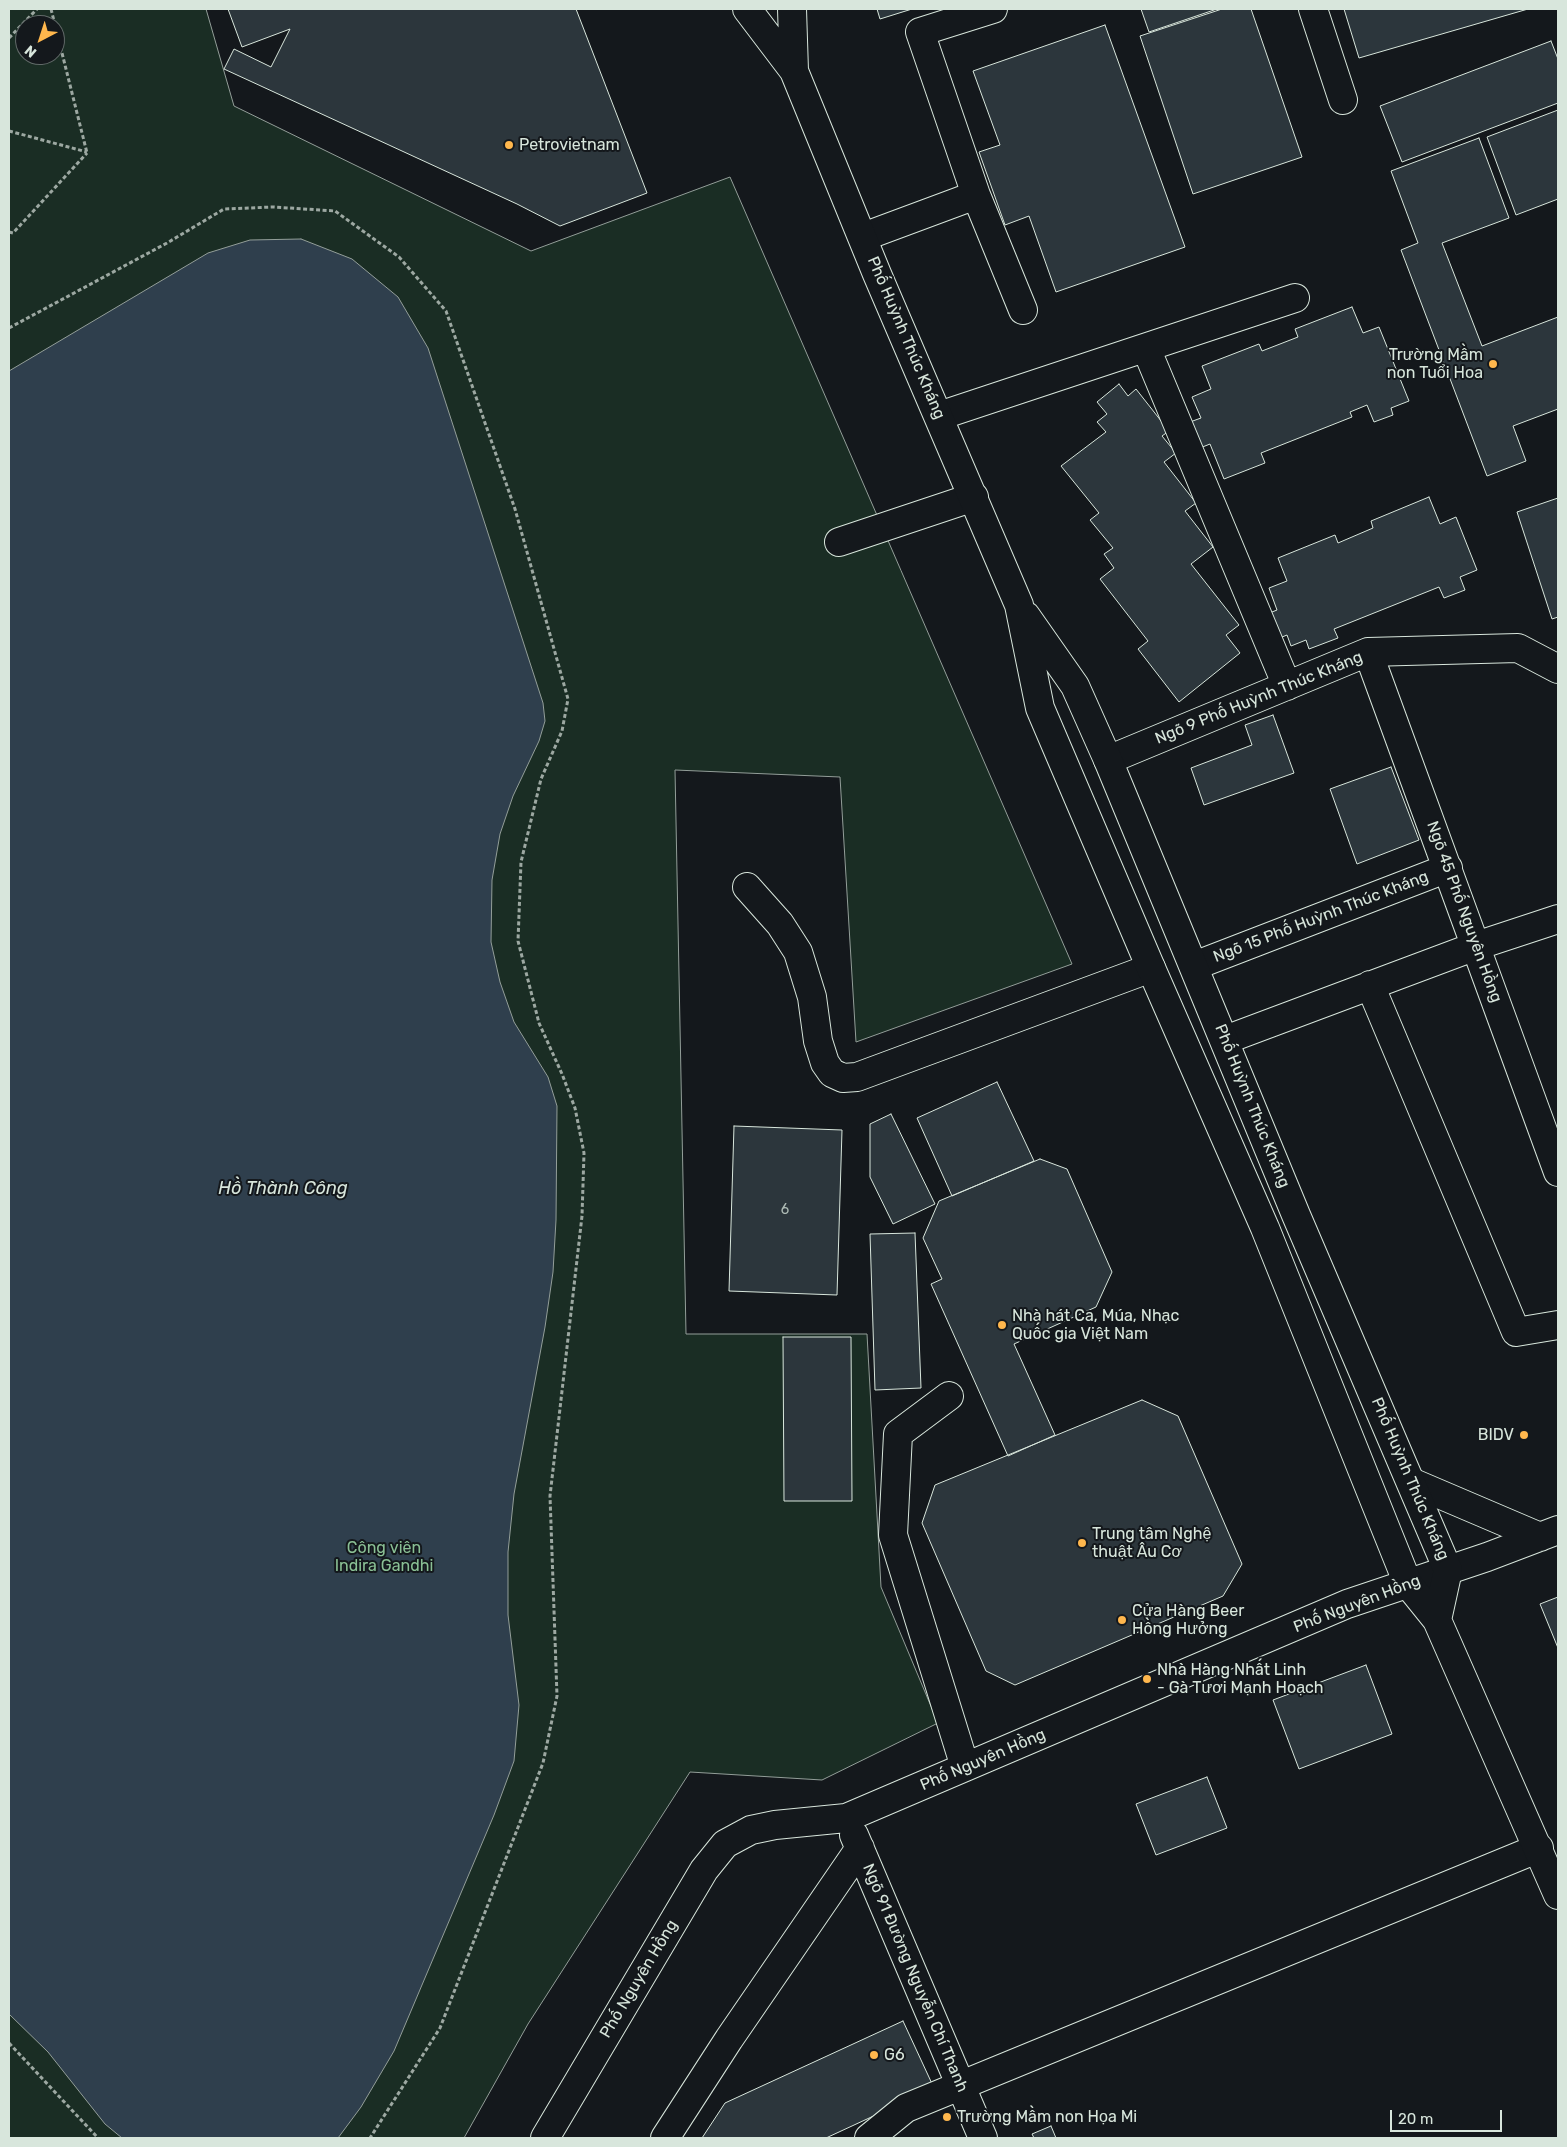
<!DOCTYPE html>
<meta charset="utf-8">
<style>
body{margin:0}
#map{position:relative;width:1567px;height:2147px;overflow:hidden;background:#14181c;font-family:Rubik,sans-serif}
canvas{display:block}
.frame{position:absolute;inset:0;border:10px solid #d8e6dc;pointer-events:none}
.north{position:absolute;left:15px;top:15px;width:50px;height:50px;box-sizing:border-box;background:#14181c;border:1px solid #626a69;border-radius:50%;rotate:220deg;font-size:14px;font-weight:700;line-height:20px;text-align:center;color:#d8e6dc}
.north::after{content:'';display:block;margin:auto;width:18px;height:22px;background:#ffb74d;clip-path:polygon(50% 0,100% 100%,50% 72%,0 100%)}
.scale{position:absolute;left:1390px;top:2110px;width:112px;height:22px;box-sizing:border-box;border:2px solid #d8e6dc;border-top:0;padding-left:6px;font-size:15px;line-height:18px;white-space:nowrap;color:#d8e6dc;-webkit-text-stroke:4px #14181c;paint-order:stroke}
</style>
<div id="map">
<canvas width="1567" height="2147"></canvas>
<div class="frame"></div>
<div class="north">N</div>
<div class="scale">20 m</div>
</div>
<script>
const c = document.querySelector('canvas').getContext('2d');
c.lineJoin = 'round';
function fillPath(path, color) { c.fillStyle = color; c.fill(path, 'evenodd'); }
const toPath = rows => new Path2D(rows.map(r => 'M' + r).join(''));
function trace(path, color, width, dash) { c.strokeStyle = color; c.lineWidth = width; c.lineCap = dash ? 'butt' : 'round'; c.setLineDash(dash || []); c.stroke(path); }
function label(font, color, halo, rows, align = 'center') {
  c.font = font + ' Rubik,sans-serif'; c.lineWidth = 4; c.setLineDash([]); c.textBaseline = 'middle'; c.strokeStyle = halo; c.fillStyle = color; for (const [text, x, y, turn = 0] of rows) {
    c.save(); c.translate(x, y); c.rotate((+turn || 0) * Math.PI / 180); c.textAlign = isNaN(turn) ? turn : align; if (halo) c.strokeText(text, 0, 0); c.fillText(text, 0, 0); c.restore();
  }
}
const green = toPath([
 [9,9,206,9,234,106,531,251,730,177,1072,964,856,1042,840,777,675,770,686,1334,867,1334,881,1587,938,1723,822,1780,690,1772,528,2024,464,2138,9,2138,9,9],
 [25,25,55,25,55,55,25,55,25,25]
]);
fillPath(green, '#1a2d24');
trace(green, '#939e99', 1);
const water = toPath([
 [301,239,352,259,398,297,428,348,543,703,545,721,539,741,513,796,500,834,492,880,491,942,500,982,514,1022,548,1077,557,1106,556,1220,553,1272,545,1327,514,1494,508,1552,508,1615,519,1705,514,1761,494,1815,394,2051,361,2107,338,2138,122,2138,105,2124,48,2052,9,2014,9,371,208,253,250,240,301,239]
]);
fillPath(water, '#2f3f4d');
trace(water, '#939e99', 1);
const building = toPath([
 [228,9,576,9,647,193,560,226,517,204,224,69,234,49,271,67,290,29,242,47,228,9],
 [877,9,912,9,880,19,877,9],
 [1141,9,1217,9,1149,32,1141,9],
 [1222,9,1251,9,1302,157,1193,194,1140,36,1222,9],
 [1344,9,1528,9,1359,58,1344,9],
 [1105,25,1185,247,1056,292,1029,216,1005,225,979,152,1000,145,973,71,1105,25],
 [1551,41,1558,59,1558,103,1402,162,1380,106,1551,41],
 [1558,110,1558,199,1516,215,1487,137,1558,110],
 [1479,138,1509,218,1442,243,1482,346,1558,317,1558,409,1513,426,1526,461,1487,476,1401,250,1418,243,1391,171,1479,138],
 [1352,307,1363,333,1379,327,1409,401,1391,408,1393,415,1374,422,1367,405,1350,412,1352,417,1261,453,1265,463,1224,479,1210,444,1200,448,1190,422,1201,418,1192,397,1211,389,1202,366,1259,344,1262,351,1298,337,1295,329,1352,307],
 [1119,384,1128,396,1136,389,1169,431,1162,436,1176,453,1164,462,1196,503,1185,511,1213,547,1191,564,1239,625,1226,635,1240,653,1179,702,1138,649,1148,641,1100,579,1114,568,1104,554,1113,548,1090,520,1099,513,1061,466,1106,432,1097,422,1107,414,1097,402,1119,384],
 [1429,497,1440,524,1456,517,1477,570,1460,577,1465,590,1444,598,1439,587,1334,629,1338,638,1309,649,1306,640,1291,646,1287,635,1277,639,1267,614,1277,610,1269,588,1287,581,1278,558,1335,535,1338,543,1373,528,1371,521,1429,497],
 [1558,498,1558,617,1552,619,1517,512,1558,498],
 [1273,715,1294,773,1204,805,1191,768,1252,745,1245,725,1273,715],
 [1391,767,1419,840,1357,864,1330,789,1391,767],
 [997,1082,1034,1161,952,1196,917,1118,997,1082],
 [891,1114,935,1204,893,1224,870,1177,870,1124,891,1114],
 [734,1126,842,1130,837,1295,729,1291,734,1126],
 [1040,1159,1067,1169,1112,1272,1096,1307,1014,1344,1055,1435,1008,1456,931,1284,942,1279,923,1238,939,1201,1040,1159],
 [915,1233,921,1388,875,1390,870,1234,915,1233],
 [783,1337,851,1337,852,1501,784,1501,783,1337],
 [1142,1400,1178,1416,1242,1564,1223,1596,1015,1685,986,1671,922,1523,935,1485,1142,1400],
 [1558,1597,1558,1648,1540,1604,1558,1597],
 [1366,1665,1392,1734,1299,1769,1273,1700,1366,1665],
 [1207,1777,1227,1828,1156,1855,1136,1804,1207,1777],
 [903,2021,934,2088,826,2138,702,2138,725,2103,903,2021],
 [1051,2126,1056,2138,1034,2138,1032,2134,1051,2126]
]);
fillPath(building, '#2c363c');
trace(building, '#d8e6dc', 1);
const minor = toPath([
 [1313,9,1343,100],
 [976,195,1023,310],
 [863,237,976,195,920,32,993,9],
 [1146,348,1287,686],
 [939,416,1295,298],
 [839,542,974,497],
 [1368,652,1558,1172],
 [1108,760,1368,652,1518,648,1558,669],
 [747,887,780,924,798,952,812,997,818,1041,825,1063,832,1073,843,1078,857,1077,1151,968],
 [1194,966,1448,868],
 [1370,985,1516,1332,1558,1325],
 [1225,1040,1476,946,1558,919],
 [949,1396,898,1434,893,1535,965,1767],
 [1411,1482,1540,1537],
 [854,1835,983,2138],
 [545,2138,704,1870,725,1844,751,1830,775,1825,846,1818,1347,1604,1487,1557,1558,1530],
 [665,2138,729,2039,860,1848],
 [869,2138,906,2108,1539,1848]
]);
const major = toPath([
 [747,9,794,71,877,274,1019,605,1040,708,1151,968,1265,1228,1408,1584,1437,1620,1558,1895],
 [792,9,794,71],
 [1026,616,1075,686,1108,760,1296,1215,1448,1570,1437,1620]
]);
trace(minor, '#d8e6dc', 30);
trace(major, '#d8e6dc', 30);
trace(toPath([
 [51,9,87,153],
 [9,38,37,9],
 [9,131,87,152],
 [9,232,13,233,87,153],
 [9,328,167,243,224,209,273,207,335,211,399,257,446,311,515,509,568,699,562,731,541,779,521,862,518,941,539,1023,562,1074,575,1108,584,1153,582,1216,550,1496,557,1696,543,1763,440,2028,370,2138],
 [9,2043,98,2138]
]), '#9da8a2', 3, [4, 2.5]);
trace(minor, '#14181c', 28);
trace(major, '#14181c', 28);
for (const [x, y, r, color] of [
 [509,145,5,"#ffb74d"],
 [1493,364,5,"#ffb74d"],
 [1002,1325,5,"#ffb74d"],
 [1524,1435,5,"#ffb74d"],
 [1082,1543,5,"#ffb74d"],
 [1122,1620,5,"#ffb74d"],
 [1147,1679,5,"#ffb74d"],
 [874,2055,5,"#ffb74d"],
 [947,2117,5,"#ffb74d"]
]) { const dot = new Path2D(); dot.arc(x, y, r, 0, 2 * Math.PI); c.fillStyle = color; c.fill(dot); trace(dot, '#14181c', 2); }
label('14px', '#adbab4', null, [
 ["6",785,1210]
]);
label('16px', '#d8e6dc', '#14181c', [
 ["Petrovietnam",519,145],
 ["Trường Mầm",1483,355,"right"],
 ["non Tuổi Hoa",1483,373,"right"],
 ["Nhà hát Ca, Múa, Nhạc",1012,1316],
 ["Quốc gia Việt Nam",1012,1334],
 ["BIDV",1514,1435,"right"],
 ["Trung tâm Nghệ",1092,1534],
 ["thuật Âu Cơ",1092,1552],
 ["Cửa Hàng Beer",1132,1611],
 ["Hồng Hưởng",1132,1629],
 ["Nhà Hàng Nhất Linh",1157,1670],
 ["- Gà Tươi Mạnh Hoạch",1157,1688],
 ["G6",884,2055],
 ["Trường Mầm non Họa Mi",957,2117]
], 'left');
label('16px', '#d8e6dc', '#14181c', [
 ["Phố Huỳnh Thúc Kháng",906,338,67],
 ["Ngõ 9 Phố Huỳnh Thúc Kháng",1259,698,-22],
 ["Ngõ 45 Phố Nguyên Hồng",1464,912,70],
 ["Ngõ 15 Phố Huỳnh Thúc Kháng",1321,917,-21],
 ["Phố Huỳnh Thúc Kháng",1252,1106,68],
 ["Phố Huỳnh Thúc Kháng",1410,1479,67],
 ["Phố Nguyên Hồng",1357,1604,-21],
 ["Phố Nguyên Hồng",983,1760,-23],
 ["Ngõ 91 Đường Nguyễn Chí Thanh",915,1978,67],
 ["Phố Nguyên Hồng",639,1979,-59]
]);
label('16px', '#8ac095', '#14181c', [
 ["Công viên",384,1548],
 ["Indira Gandhi",384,1566]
]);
label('italic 18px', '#d8e6dc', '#14181c', [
 ["Hồ Thành Công",283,1189]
]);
</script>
